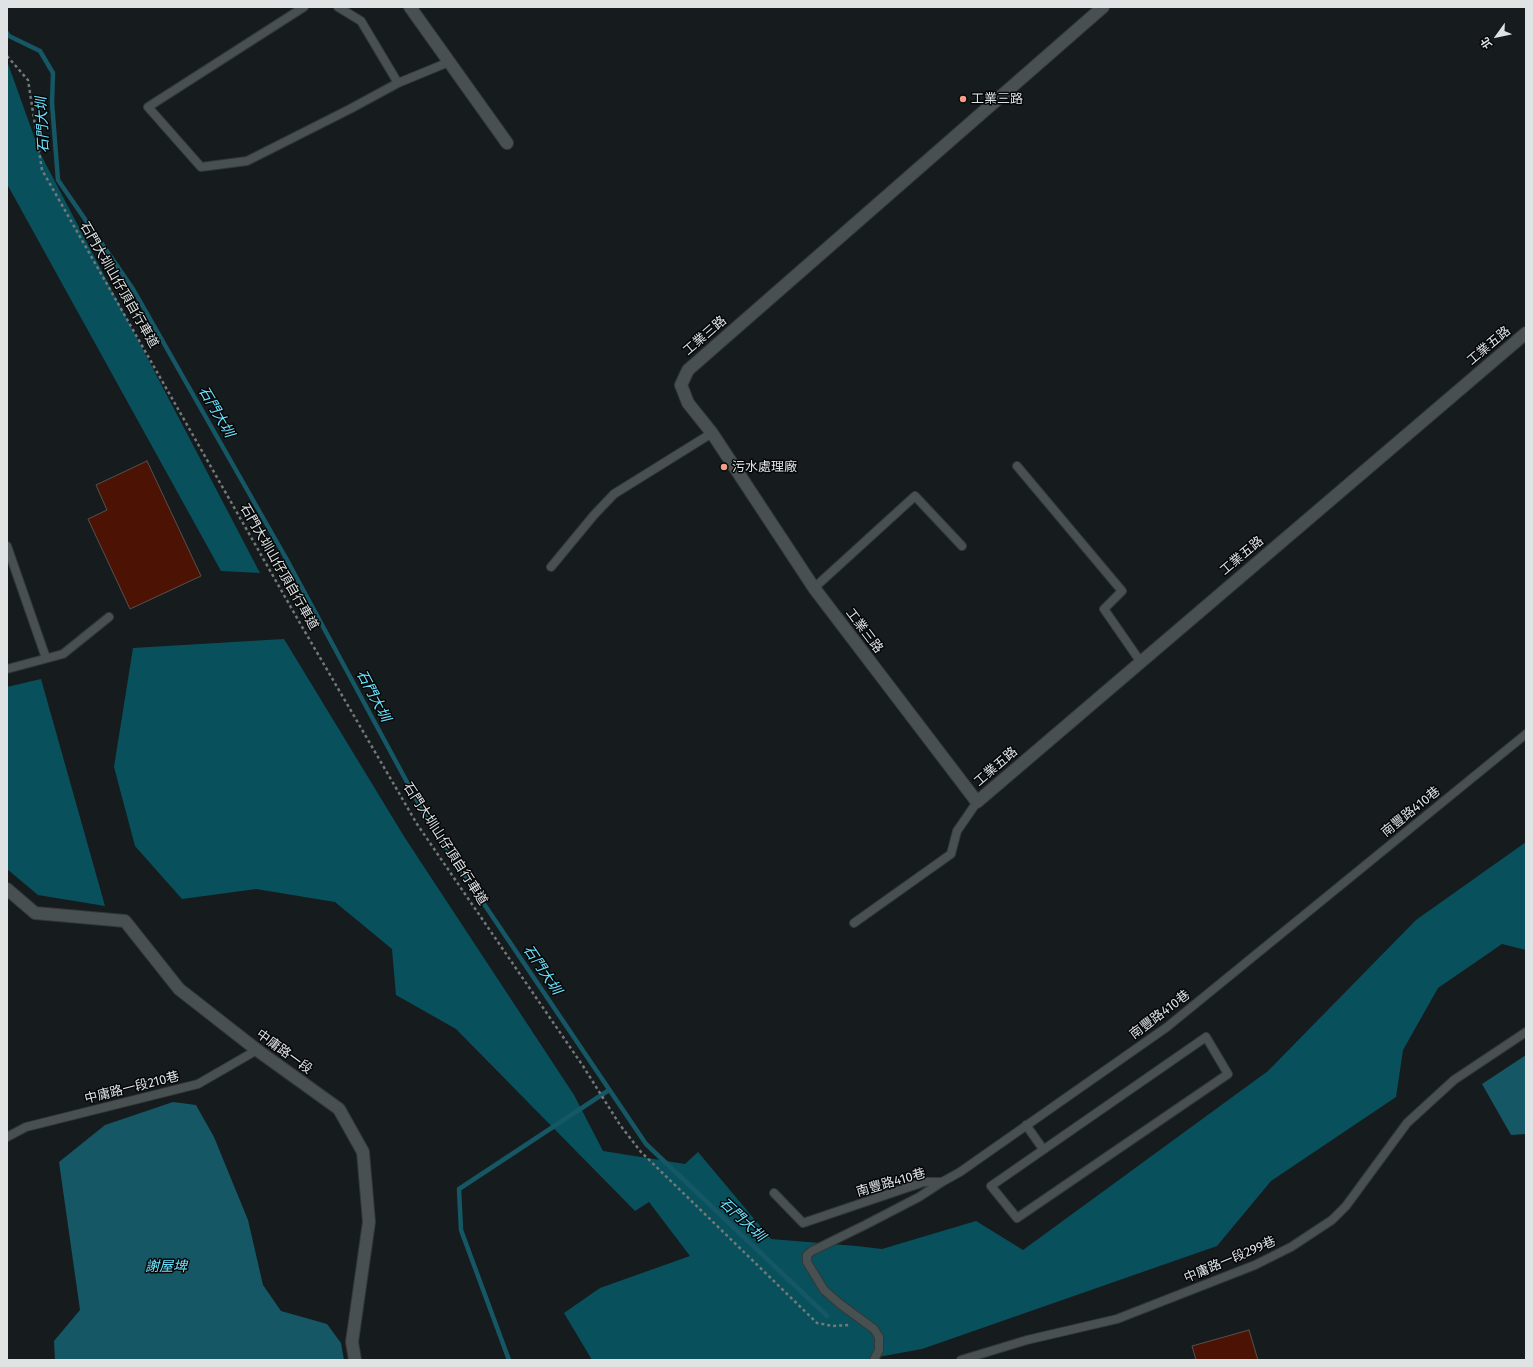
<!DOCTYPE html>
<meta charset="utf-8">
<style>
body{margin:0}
#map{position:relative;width:1533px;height:1367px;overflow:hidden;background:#161c1e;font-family:"Fira Sans","Noto Sans TC",sans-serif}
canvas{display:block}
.frame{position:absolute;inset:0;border:8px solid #dfe3e4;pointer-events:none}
.north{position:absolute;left:1477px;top:16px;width:40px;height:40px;-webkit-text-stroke:3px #040607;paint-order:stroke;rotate:237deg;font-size:11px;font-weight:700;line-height:16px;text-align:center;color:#dfe3e4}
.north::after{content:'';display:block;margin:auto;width:14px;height:18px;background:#dfe3e4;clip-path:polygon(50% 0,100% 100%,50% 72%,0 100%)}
</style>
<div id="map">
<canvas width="1533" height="1367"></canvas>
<div class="frame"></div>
<div class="north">北</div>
</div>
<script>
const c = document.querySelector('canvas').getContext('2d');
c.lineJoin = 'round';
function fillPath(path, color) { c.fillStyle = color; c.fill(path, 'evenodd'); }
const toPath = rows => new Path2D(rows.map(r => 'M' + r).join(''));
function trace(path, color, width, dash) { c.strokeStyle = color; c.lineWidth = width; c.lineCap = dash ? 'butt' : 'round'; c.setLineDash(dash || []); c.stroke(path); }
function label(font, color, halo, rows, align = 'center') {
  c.font = font + ' "Fira Sans","Noto Sans TC",sans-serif'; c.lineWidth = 3; c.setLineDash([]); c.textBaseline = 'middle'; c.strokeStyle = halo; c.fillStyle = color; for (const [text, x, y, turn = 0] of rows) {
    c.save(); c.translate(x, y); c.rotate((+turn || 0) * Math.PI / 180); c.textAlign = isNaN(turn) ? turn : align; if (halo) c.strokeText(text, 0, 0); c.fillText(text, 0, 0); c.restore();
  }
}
fillPath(toPath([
 [7,61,40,153,260,573,221,571,7,184],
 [284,639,405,838,574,1095,603,1151,685,1164,698,1152,771,1239,856,1246,882,1249,976,1221,1023,1250,1268,1071,1416,920,1526,842,1526,950,1502,944,1438,988,1403,1050,1396,1097,1271,1181,1217,1246,922,1349,862,1360,592,1360,564,1313,600,1288,690,1256,649,1202,635,1211,456,1029,396,995,392,949,335,902,256,889,182,899,135,846,114,767,133,648],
 [41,679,105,906,38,895,7,869,7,687]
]), '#09505d');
fillPath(toPath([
 [1526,1055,1526,1134,1511,1135,1482,1084],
 [173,1102,196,1105,214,1137,248,1220,263,1285,281,1311,327,1324,341,1343,344,1360,55,1360,54,1341,80,1310,59,1162,105,1125]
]), '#155765');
trace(toPath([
 [7,33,9,36,40,51,53,73,52,103,58,180,133,289,287,560,428,821,646,1144,827,1316],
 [509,1360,461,1230,459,1189,609,1090]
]), '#155765', 4.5);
const building = toPath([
 [147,461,201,576,130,609,88,519,107,510,96,485,147,461],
 [1249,1330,1258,1360,1196,1360,1192,1346,1249,1330]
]);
fillPath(building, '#4c1305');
trace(building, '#57504e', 1);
const service = toPath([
 [304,7,148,107,201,167,247,161,350,109,398,83],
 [338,7,361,21,398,83,449,62],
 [1017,466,1122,591,1104,609,1140,661],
 [7,546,46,658],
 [551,567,594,515,614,494,712,433],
 [814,588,915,496,962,546],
 [7,669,63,654,109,617],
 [854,923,951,854,957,831,977,802],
 [1206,1037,1228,1074,1017,1218,991,1186,1206,1037],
 [1026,1125,1043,1149],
 [7,1137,26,1127,198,1084,257,1050],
 [774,1193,803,1223,924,1182,942,1182,960,1172,1167,1027,1526,734],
 [874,1360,879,1350,879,1337,874,1329,840,1304,824,1290,807,1262,807,1255,812,1251,865,1225,919,1197,942,1182],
 [961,1360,1027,1340,1117,1319,1255,1265,1291,1247,1332,1220,1346,1206,1407,1123,1454,1080,1526,1032]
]);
const minor = toPath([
 [410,7,507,143],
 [1103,7,688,370,681,385,688,403,712,433,814,588,977,802,1526,333],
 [7,889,35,913,125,921,179,989,257,1050,339,1109,363,1152,369,1222,352,1342,355,1360]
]);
trace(service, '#333738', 10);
trace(minor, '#333738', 14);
trace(toPath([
 [7,56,28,80,42,170,301,625,417,824,583,1066,620,1125,641,1152,817,1323,833,1326,849,1325]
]), '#73787a', 2.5, [3, 3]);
trace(service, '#485051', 8);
trace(minor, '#485051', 12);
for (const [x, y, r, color] of [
 [963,99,4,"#f49e88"],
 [724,467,4,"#f49e88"]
]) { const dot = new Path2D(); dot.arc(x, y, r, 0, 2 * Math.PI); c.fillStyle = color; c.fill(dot); trace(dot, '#040607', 1.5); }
label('13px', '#dfe3e4', '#040607', [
 ["工業三路",971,99],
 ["污水處理廠",732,467]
], 'left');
label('13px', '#dfe3e4', '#040607', [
 ["石門大圳山仔頂自行車道",119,285,60],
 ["工業三路",705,336,-41],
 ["工業五路",1489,346,-40],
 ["工業五路",1242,556,-40],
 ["石門大圳山仔頂自行車道",279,567,60],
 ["工業三路",864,631,53],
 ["工業五路",996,767,-41],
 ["南豐路410巷",1411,812,-39],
 ["石門大圳山仔頂自行車道",445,844,57],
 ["南豐路410巷",1160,1015,-37],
 ["中庸路一段",284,1052,36],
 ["中庸路一段210巷",132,1088,-14],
 ["南豐路410巷",891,1183,-16],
 ["中庸路一段299巷",1230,1260,-23]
]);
label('italic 14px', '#6ce3ff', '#040607', [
 ["石門大圳",43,125,-93],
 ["石門大圳",216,412,60],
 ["石門大圳",373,696,62],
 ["石門大圳",542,970,56],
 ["石門大圳",742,1220,43],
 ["謝屋埤",166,1267]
]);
</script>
